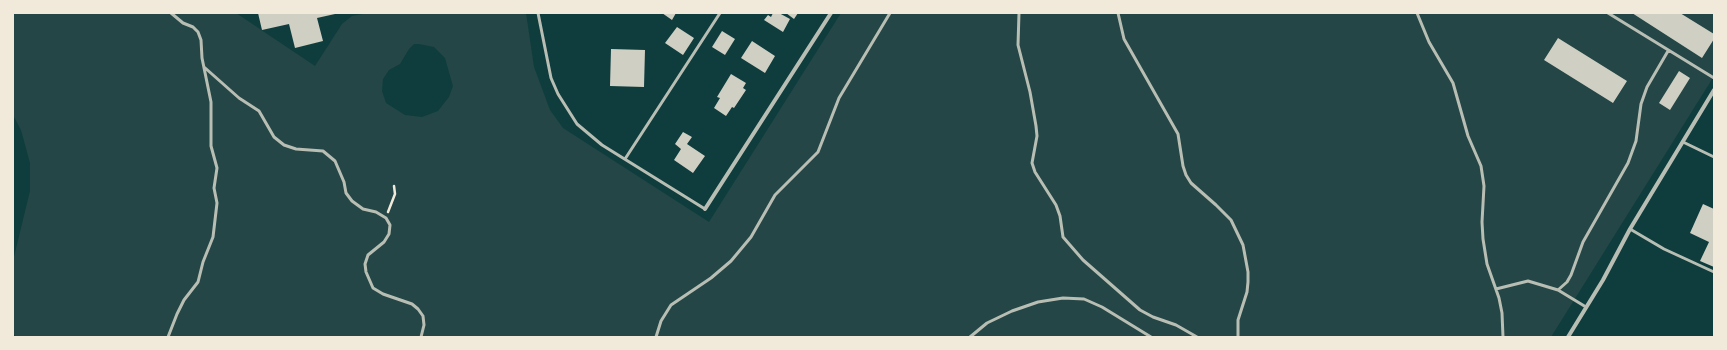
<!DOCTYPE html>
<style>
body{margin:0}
#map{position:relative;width:1727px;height:350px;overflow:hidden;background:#0f3d3e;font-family:Bitter,serif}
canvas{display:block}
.frame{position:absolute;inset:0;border:14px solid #f1e9da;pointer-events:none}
</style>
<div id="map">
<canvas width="1727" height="350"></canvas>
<div class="frame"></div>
</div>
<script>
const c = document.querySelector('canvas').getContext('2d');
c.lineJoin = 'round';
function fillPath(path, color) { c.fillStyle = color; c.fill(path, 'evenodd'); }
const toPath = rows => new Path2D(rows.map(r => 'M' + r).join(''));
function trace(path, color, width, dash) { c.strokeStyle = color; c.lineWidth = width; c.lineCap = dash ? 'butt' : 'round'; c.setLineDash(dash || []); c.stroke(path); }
fillPath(toPath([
 [13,13,236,13,315,66,342,24,352,16,368,13,526,13,534,67,550,110,563,128,709,222,841,13,1714,13,1714,76,1551,337,17,337,13,334,13,261,30,191,30,163,21,130,13,115],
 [414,44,419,44,434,47,445,58,453,86,449,97,438,111,422,117,405,115,386,103,382,91,383,79,389,70,400,64,409,49]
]), '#244646');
fillPath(toPath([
 [258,13,335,13,335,14,317,18,323,41,295,48,289,24,262,30],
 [662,13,676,13,672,20],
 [773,13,779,13,790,19,783,32,764,20,768,15,771,17],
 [786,13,798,13,794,19],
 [1632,13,1680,13,1714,34,1714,39,1702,58],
 [677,27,694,38,683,55,665,43],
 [722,31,735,39,725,55,712,47],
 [1558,38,1627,81,1613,103,1544,60],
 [752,41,775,56,765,73,741,58],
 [611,49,645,50,644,87,610,86],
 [1679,71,1690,78,1670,110,1659,103],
 [731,74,746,83,743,88,746,90,734,108,732,107,726,116,714,108,720,98,717,97],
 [683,132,692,137,687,144,705,156,693,173,674,160,681,149,675,144],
 [1703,204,1714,209,1714,267,1700,261,1709,242,1690,233]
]), '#cfcfc3');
trace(toPath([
 [388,212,395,194,394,186]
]), '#f1e9da', 2.5);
trace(toPath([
 [538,13,551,78,558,94,577,124,602,145,705,209],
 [1019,13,1018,45,1030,92,1036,126,1037,136,1032,163,1035,172,1056,205,1060,216,1063,237,1083,260,1140,310,1153,317,1176,325,1197,337],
 [1118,13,1124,39,1178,134,1183,166,1186,175,1191,183,1216,205,1231,220,1243,245,1248,272,1248,282,1247,292,1238,320,1238,337],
 [1417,13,1429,42,1453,83,1468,136,1481,166,1484,186,1482,222,1483,239,1487,264,1499,298,1502,313,1503,337],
 [1608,13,1714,78],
 [204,67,239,98,259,111,274,137,284,145,296,149,323,151,335,161,344,182,346,193,352,201,363,209,376,212,386,218,390,225,389,234,384,242,368,255,365,264,366,272,373,288,383,294,412,304,418,309,423,316,424,325,421,337],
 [1683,142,1714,157],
 [625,159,720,13],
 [1630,229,1664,249,1714,272],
 [1496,289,1528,281,1558,290,1586,307],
 [1558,290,1567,282,1571,275,1583,242,1628,163,1636,141,1641,104,1647,87,1668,51],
 [168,337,177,314,184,300,198,282,203,262,213,237,217,203,214,188,217,168,211,146,211,102,202,58,201,40,198,32,193,27,183,23,171,13],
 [656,337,661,321,671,305,711,278,731,261,751,237,775,195,818,152,839,98,890,13],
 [970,337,987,323,1012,311,1038,302,1063,298,1084,299,1102,307,1151,337]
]), '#b8beb3', 3);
trace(toPath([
 [705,209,831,13],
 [1568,337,1603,280,1630,229,1714,90]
]), '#b8beb3', 4);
</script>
